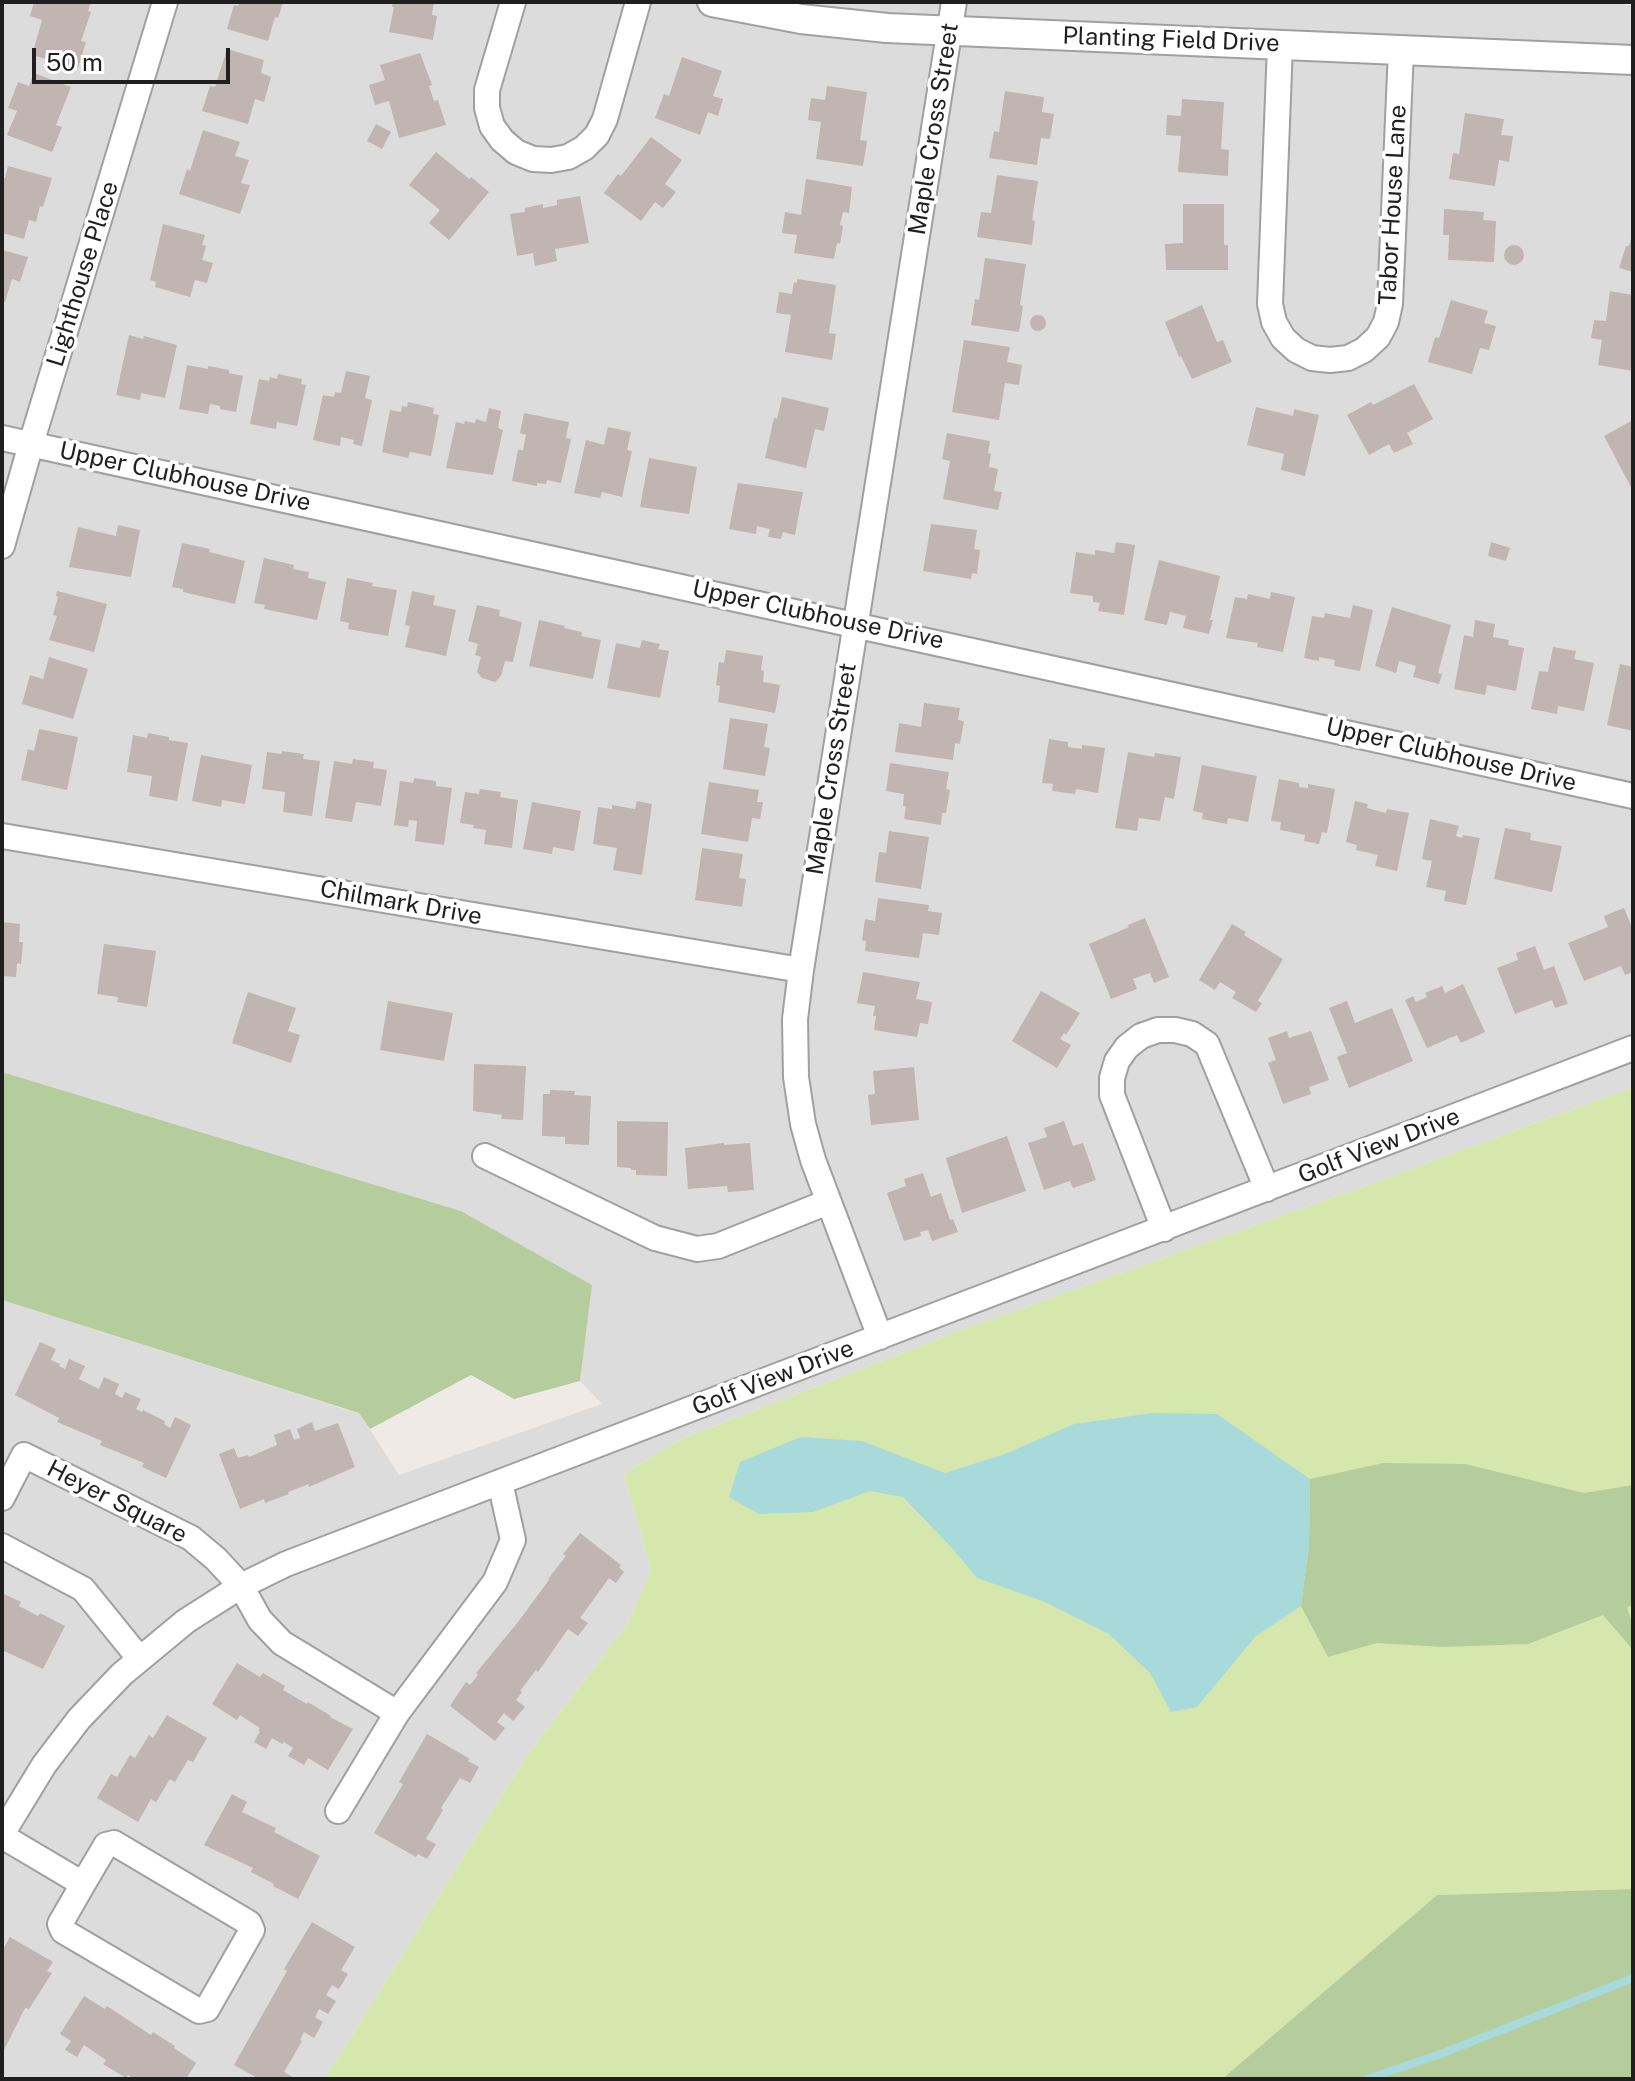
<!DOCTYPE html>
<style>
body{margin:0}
#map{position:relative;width:1635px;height:2081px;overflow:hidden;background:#efeae6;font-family:"Public Sans",sans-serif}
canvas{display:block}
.frame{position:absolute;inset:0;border:4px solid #1f1f1f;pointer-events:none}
.scale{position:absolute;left:32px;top:48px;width:198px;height:36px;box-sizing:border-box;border:4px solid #1f1f1f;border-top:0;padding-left:10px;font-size:24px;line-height:28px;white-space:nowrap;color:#1f1f1f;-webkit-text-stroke:6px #fff;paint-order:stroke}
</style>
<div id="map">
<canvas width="1635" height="2081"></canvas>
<div class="frame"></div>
<div class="scale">50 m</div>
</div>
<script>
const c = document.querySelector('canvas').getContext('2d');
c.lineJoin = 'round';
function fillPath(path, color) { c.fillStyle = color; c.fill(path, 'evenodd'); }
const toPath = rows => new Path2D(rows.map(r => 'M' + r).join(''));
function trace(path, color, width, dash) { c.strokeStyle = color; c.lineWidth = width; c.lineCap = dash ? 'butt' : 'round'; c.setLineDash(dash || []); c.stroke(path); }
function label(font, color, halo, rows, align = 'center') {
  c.font = font + ' "Public Sans",sans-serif'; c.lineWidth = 7; c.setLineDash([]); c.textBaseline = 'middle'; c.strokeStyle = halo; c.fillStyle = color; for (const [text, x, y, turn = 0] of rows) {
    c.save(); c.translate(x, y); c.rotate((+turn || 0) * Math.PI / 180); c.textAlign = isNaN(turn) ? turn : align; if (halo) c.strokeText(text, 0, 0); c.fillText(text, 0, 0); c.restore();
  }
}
fillPath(toPath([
 [2,2,1610,2,1633,6,1633,1087,1371,1184,964,1329,679,1440,624,1474,651,1570,628,1623,524,1760,325,2079,2,2079,2,1300,360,1414,399,1475,602,1404,580,1381,592,1285,461,1211,2,1072]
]), '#dddcdc');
fillPath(toPath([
 [1633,1087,1633,1889,1437,1895,1222,2079,325,2079,524,1760,628,1623,651,1570,624,1474,679,1440,964,1329,1371,1184]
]), '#d6e7ae');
fillPath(toPath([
 [2,1072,461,1211,592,1285,580,1381,514,1399,471,1375,370,1429,359,1413,2,1300],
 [1383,1463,1465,1464,1584,1493,1633,1485,1633,1605,1627,1607,1633,1626,1633,1650,1603,1615,1528,1644,1443,1647,1377,1643,1328,1657,1301,1606,1309,1545,1310,1479],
 [1633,1889,1633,2079,1222,2079,1437,1895]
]), '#b5cd9c');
fillPath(toPath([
 [1153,1413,1217,1414,1310,1479,1309,1545,1301,1606,1256,1636,1197,1707,1171,1712,1150,1673,1109,1634,1045,1602,977,1578,951,1547,903,1497,870,1491,813,1512,759,1514,729,1497,740,1462,801,1437,862,1441,945,1473,1005,1454,1074,1424]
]), '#a8dadb');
trace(toPath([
 [1367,2079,1438,2055,1633,1978]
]), '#a8dadb', 8);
fillPath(toPath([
 [34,2,91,2,88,11,91,12,81,41,86,42,78,68,32,55,42,20,30,16],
 [240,2,283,2,278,18,275,17,268,41,227,29,234,5,238,6],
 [393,2,434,2,432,15,437,16,433,40,389,32,394,7,392,7],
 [227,49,264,60,261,73,271,77,264,102,255,99,248,124,202,111,210,86,215,87],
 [420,53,432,85,429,86,434,101,438,100,446,125,399,138,389,101,375,105,369,85,385,80,380,65],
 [682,57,722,71,713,96,723,99,718,116,708,112,700,135,655,118,664,94,669,96],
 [34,73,71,87,56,125,62,127,52,152,7,135,17,111,8,108,18,82,29,86],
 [827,86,867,92,860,140,867,141,863,166,816,159,821,122,808,120,811,98,825,100],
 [1005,91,1044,97,1042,112,1054,114,1050,139,1041,138,1037,165,989,158,994,131,999,132],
 [1182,99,1224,102,1221,149,1229,150,1228,176,1178,172,1181,136,1166,135,1167,115,1181,116],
 [1465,113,1504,119,1501,135,1513,136,1509,162,1499,160,1495,186,1449,179,1453,153,1459,154],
 [376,124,391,132,382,149,367,141],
 [203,130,240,142,235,156,249,160,241,183,250,185,240,214,179,194,187,169,190,171],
 [651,137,682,160,665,184,676,192,663,208,655,202,641,221,604,193,618,174,621,176],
 [436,152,469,179,471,177,489,192,449,240,429,223,440,210,409,185],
 [8,166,52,178,43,207,40,206,36,222,29,220,24,239,2,233,2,177,5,178],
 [997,175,1038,181,1032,220,1035,221,1032,245,977,237,981,212,991,213],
 [806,179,852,187,849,213,843,212,840,225,843,226,840,244,837,243,834,259,794,253,797,235,782,233,785,212,801,215],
 [580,196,589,243,555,249,557,261,535,266,533,253,517,256,510,214,525,212,525,208,543,204,543,208,557,205,557,200],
 [1183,204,1224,204,1224,245,1228,245,1228,270,1166,270,1165,244,1183,243],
 [1444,209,1484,212,1483,220,1496,221,1494,262,1448,260,1449,235,1443,235],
 [163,224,205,235,202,245,206,246,202,260,213,263,207,283,195,280,190,297,155,287,156,282,150,280],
 [1632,236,1633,236,1633,272,1619,268,1626,246,1629,246],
 '1504 255a10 10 0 1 1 20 0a10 10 0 1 1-20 0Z',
 [2,250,28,257,20,282,12,279,5,302,2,301],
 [985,258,1026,264,1020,305,1023,306,1019,332,971,325,975,299,979,300],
 [797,279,836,285,829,333,836,334,832,360,785,352,791,315,776,313,779,292,792,294,794,282,797,283],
 [1610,291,1633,295,1633,371,1598,365,1602,340,1591,338,1594,320,1606,321],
 [1451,300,1488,311,1484,323,1496,326,1489,350,1480,348,1472,374,1428,362,1435,337,1439,338],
 [1202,305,1217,342,1223,340,1232,362,1192,379,1181,356,1179,357,1165,322],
 '1030 323a8 8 0 1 1 16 0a8 8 0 1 1-16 0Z',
 [129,335,143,339,144,336,177,345,165,398,141,393,140,400,116,395],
 [964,340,1010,347,1007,362,1022,365,1019,385,1005,383,999,420,952,412],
 [187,365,208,369,208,366,229,370,229,373,243,376,236,412,220,409,220,406,210,404,208,414,179,409],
 [346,371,370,376,365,398,372,400,362,446,353,444,354,440,341,437,340,446,313,440,323,395,334,397,335,392,341,393],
 [278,374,302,379,301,384,306,385,297,426,277,422,276,429,250,424,259,379,269,381,270,377,277,379],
 [1414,384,1433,419,1407,433,1413,444,1394,453,1389,444,1369,455,1347,415,1371,402,1373,405],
 [782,397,829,408,824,431,815,429,806,468,765,458,774,418,777,419],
 [408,402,434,408,433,414,439,415,431,456,410,452,408,458,382,452,390,410,401,412,402,406,407,407],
 [1256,407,1293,416,1294,409,1319,415,1305,476,1281,470,1284,454,1247,445],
 [489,408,501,411,498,428,503,430,493,475,446,468,456,422,464,424,465,421,475,423,476,419,486,422],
 [524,413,569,422,566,438,571,439,561,483,547,480,546,484,537,483,537,486,512,481,518,450,523,450,526,435,520,433],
 [1633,420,1633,491,1604,436],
 [608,427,631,432,627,450,632,451,622,497,602,492,600,498,574,493,586,440,604,445],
 [947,433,990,441,988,453,991,454,989,467,998,469,994,491,1002,492,998,510,943,499,950,461,942,459],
 [649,458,697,467,689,514,640,507],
 [738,483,803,492,795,535,783,532,781,539,768,537,770,529,757,526,756,534,729,529],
 [931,524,977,530,974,549,980,550,977,574,972,573,971,579,923,571],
 [118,525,140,530,131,577,69,567,78,527,116,536],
 [1116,542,1135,545,1124,615,1098,611,1100,603,1093,602,1093,596,1070,593,1076,552,1095,555,1095,550,1114,553],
 [1491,542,1510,548,1506,561,1488,556],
 [182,543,210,549,209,552,245,561,235,604,183,592,183,589,172,587],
 [264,558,294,565,293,569,309,572,308,578,326,582,317,620,264,609,265,605,254,603],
 [1159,560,1220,576,1210,620,1213,620,1209,634,1183,628,1186,616,1170,612,1167,625,1144,620],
 [347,578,373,583,372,586,397,590,388,636,348,629,349,623,340,621],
 [57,591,107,604,94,652,49,640,57,616,53,615,58,597,56,596],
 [412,591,435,596,433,605,456,610,446,656,405,647,410,626,405,625],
 [1271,592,1295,597,1283,652,1257,647,1258,643,1226,638,1235,597,1247,599,1248,594,1270,599],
 [477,605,500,610,499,616,522,622,513,662,505,661,501,676,495,682,482,678,477,672,481,657,475,655,478,644,468,641],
 [1353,605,1373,610,1360,671,1334,666,1335,660,1319,657,1319,661,1304,658,1312,616,1324,618,1325,613,1350,618],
 [1392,607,1451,625,1438,673,1442,674,1439,684,1413,677,1416,666,1399,661,1396,673,1375,666],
 [539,620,565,626,564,628,582,632,581,636,601,640,593,679,529,666],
 [1475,620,1495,624,1493,637,1509,640,1508,645,1524,648,1516,691,1487,685,1485,695,1454,689,1464,635,1473,637],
 [642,640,660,644,658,649,669,651,660,698,607,688,616,643,640,648],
 [1553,647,1576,651,1574,659,1594,663,1584,711,1558,706,1557,714,1531,709,1539,671,1548,672],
 [726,650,763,656,761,670,764,671,763,682,780,685,775,713,718,702,720,686,716,685,719,662,724,663],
 [49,657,88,669,73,719,22,704,30,675,43,679],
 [1620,664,1633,667,1633,731,1607,725],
 [924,703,960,708,958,720,964,721,960,744,955,743,953,760,895,752,899,723,921,727],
 [730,718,768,724,764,747,770,748,765,776,723,769],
 [39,729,78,737,67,790,21,780,28,749,34,751],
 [148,733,169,737,169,740,188,743,177,801,149,796,152,776,127,772,133,735,147,738],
 [1049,739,1068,742,1068,747,1082,749,1082,745,1105,748,1098,793,1076,789,1075,794,1052,791,1053,784,1042,783],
 [282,751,304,754,303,759,320,761,312,816,283,812,285,792,262,789,267,752,282,754],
 [1128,752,1154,757,1155,753,1181,757,1174,799,1165,797,1160,821,1139,818,1137,831,1115,828],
 [201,755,252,765,245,804,222,800,221,807,192,801],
 [353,759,374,762,373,768,387,770,381,806,356,802,352,822,325,818,334,761,352,764],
 [890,763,949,772,946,789,950,790,946,813,942,813,941,825,904,819,906,806,903,806,904,794,886,791],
 [1202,765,1257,776,1248,822,1228,818,1227,824,1202,819,1203,813,1193,811],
 [414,778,436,781,436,786,452,788,444,845,415,841,417,821,409,820,408,827,394,825,400,781,413,783],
 [1279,779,1299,783,1299,787,1308,788,1308,784,1335,789,1327,833,1322,832,1319,844,1304,841,1305,835,1280,830,1281,822,1271,821],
 [709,782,759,790,757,802,763,802,760,819,752,818,748,842,701,834],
 [480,789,501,792,500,797,518,800,512,848,484,844,486,830,473,828,474,825,460,823,465,792,479,794],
 [637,801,652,804,642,875,613,870,617,848,593,844,598,807,612,809,612,805,635,809],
 [1355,801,1368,804,1367,808,1386,813,1387,809,1409,813,1397,871,1375,866,1378,855,1356,850,1357,845,1346,842],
 [532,802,581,811,574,851,553,847,552,854,523,849],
 [1430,819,1459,826,1456,836,1462,838,1463,835,1480,838,1466,905,1444,901,1446,891,1426,887,1432,861,1422,859],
 [1505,828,1531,833,1530,840,1562,846,1552,892,1494,879],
 [889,831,929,837,921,889,875,882,879,852,886,853],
 [702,848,743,854,739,878,746,879,742,907,695,900],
 [878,898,929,905,928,911,942,913,939,935,923,933,919,958,865,951,866,941,862,940,865,919,875,921],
 [1624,908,1633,930,1633,972,1625,975,1621,966,1584,981,1568,943,1608,927,1604,916],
 [1145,918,1169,977,1154,983,1150,973,1133,979,1137,989,1111,999,1089,944,1129,927,1128,925],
 [2,922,20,924,19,942,23,942,21,964,17,963,16,977,2,976],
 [1232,924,1246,932,1244,935,1283,959,1258,1001,1262,1003,1256,1012,1232,998,1236,992,1220,982,1215,990,1199,980],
 [104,944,156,951,147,1007,117,1002,118,997,97,994],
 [1535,946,1544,970,1554,966,1568,1004,1555,1008,1552,1000,1515,1014,1497,968,1518,960,1516,953],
 [863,972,920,982,916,999,932,1002,928,1024,920,1023,917,1037,874,1030,876,1016,873,1016,875,1006,857,1003],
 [1463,984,1485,1032,1461,1043,1457,1035,1427,1048,1405,1000,1413,996,1416,1002,1427,997,1425,993,1442,986,1445,993],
 [1041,991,1080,1013,1066,1035,1064,1033,1060,1039,1071,1045,1057,1068,1012,1041],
 [248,992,296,1008,288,1031,300,1035,291,1063,232,1043],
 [388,1001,453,1013,444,1061,380,1050],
 [1347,1001,1355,1023,1392,1008,1413,1061,1349,1088,1337,1057,1347,1053,1329,1008],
 [1287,1031,1289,1038,1311,1031,1329,1080,1309,1087,1311,1094,1283,1104,1268,1063,1276,1060,1268,1038],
 [474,1064,526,1066,523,1120,501,1119,502,1115,473,1111],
 [914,1067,919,1120,871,1125,868,1095,875,1094,873,1071],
 [550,1090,575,1091,574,1095,591,1096,589,1145,565,1144,565,1137,542,1136,543,1094,550,1094],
 [617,1121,668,1122,667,1176,636,1175,636,1170,631,1170,631,1168,617,1167],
 [1064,1121,1073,1146,1083,1143,1096,1180,1073,1188,1070,1181,1044,1190,1028,1143,1047,1137,1044,1128],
 [1007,1136,1026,1191,962,1213,946,1158],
 [724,1143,724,1145,750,1143,754,1190,728,1192,727,1186,688,1189,685,1148],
 [923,1173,931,1197,941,1193,950,1220,953,1219,958,1232,932,1241,928,1230,920,1232,921,1236,904,1241,887,1193,906,1186,904,1179],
 [40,1342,56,1349,51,1360,60,1364,59,1366,65,1369,69,1359,85,1366,79,1379,99,1389,104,1377,119,1384,115,1394,122,1398,125,1392,141,1399,136,1409,142,1412,143,1410,165,1421,164,1424,170,1428,175,1417,191,1425,166,1478,142,1467,144,1463,100,1445,102,1441,57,1422,59,1418,15,1395],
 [312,1422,315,1431,338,1423,355,1467,309,1487,309,1484,288,1492,289,1494,265,1503,264,1499,240,1509,219,1454,234,1448,238,1458,248,1455,249,1457,277,1445,274,1435,290,1429,294,1440,300,1438,297,1429],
 [580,1533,621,1565,619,1567,624,1572,616,1583,609,1578,580,1618,588,1623,578,1636,568,1629,538,1672,536,1670,520,1691,522,1692,516,1700,525,1707,513,1721,504,1713,497,1722,505,1728,495,1741,450,1706,466,1682,470,1685,478,1675,476,1673,518,1622,549,1580,548,1579,566,1556,563,1554],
 [2,1593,21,1602,19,1606,38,1616,40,1613,65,1626,43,1669,2,1650],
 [237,1663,260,1677,263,1673,285,1686,283,1690,307,1704,308,1702,331,1716,330,1717,353,1729,328,1770,308,1758,304,1765,288,1756,293,1748,284,1742,282,1744,272,1738,266,1749,254,1742,260,1731,258,1731,260,1728,240,1715,237,1720,212,1704],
 [167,1715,207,1738,193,1762,188,1760,175,1782,170,1779,156,1802,151,1799,138,1822,97,1798,111,1774,117,1777,130,1755,135,1758,149,1735,153,1738],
 [427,1734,470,1759,468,1761,479,1767,470,1783,460,1778,441,1808,443,1810,426,1839,436,1844,427,1859,418,1854,416,1857,374,1833,403,1784,399,1782],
 [232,1794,247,1802,242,1812,276,1828,274,1832,320,1856,298,1899,273,1886,274,1884,251,1872,253,1868,204,1845],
 [312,1922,355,1947,341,1970,348,1974,339,1989,332,1985,326,1995,336,2001,328,2014,319,2009,315,2017,323,2022,314,2038,304,2032,300,2040,302,2041,284,2072,296,2079,259,2079,234,2065,287,1971,284,1969],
 [10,1937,53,1962,47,1971,52,1973,29,2009,25,2008,2,2054,2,1951],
 [84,1996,105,2009,107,2006,151,2035,153,2032,175,2046,174,2048,196,2063,186,2079,135,2079,128,2075,126,2078,103,2064,106,2060,84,2045,77,2057,65,2050,71,2041,60,2034]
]), '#c0b5b2');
const minor = toPath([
 [513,2,487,90,487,108,492,126,502,140,516,152,533,159,551,160,568,157,584,148,597,135,605,119,638,2],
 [1280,45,1270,304,1274,322,1283,338,1296,350,1312,358,1330,360,1348,358,1364,350,1378,337,1386,322,1390,304,1401,50],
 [2,438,1633,796],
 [2,546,31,444,165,2],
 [2,836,801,970],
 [485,1156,655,1238,697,1249,718,1246,828,1202],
 [1164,1229,1112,1095,1112,1078,1117,1061,1127,1047,1141,1036,1158,1030,1175,1030,1192,1034,1207,1044,1267,1189],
 [880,1337,813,1160,803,1124,796,1077,795,1019,801,970,954,2],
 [2,1498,24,1455,191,1538,216,1559,241,1586,260,1620,282,1643,397,1713],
 [2,1546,83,1589,139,1658],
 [338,1811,397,1713,495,1582,513,1540,500,1482],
 [2,1834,44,1765,79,1719,122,1674,186,1621,241,1586,286,1564,1633,1048],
 [2,1836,83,1884],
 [114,1843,249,1923,252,1930,207,2009,199,2011,63,1931,60,1924,83,1884,106,1845,114,1843]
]);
const tertiary = toPath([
 [712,2,801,19,887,28,1633,60]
]);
trace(minor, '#a0a0a0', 28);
trace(tertiary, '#a0a0a0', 32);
trace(minor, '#fff', 24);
trace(tertiary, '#fff', 28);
label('24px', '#1f1f1f', '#fff', [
 ["Planting Field Drive",1171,40,2],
 ["Maple Cross Street",934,129,-81],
 ["Tabor House Lane",1393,205,-87],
 ["Lighthouse Place",83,274,-73],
 ["Upper Clubhouse Drive",185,477,12],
 ["Upper Clubhouse Drive",818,615,12],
 ["Upper Clubhouse Drive",1451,755,13],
 ["Maple Cross Street",832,769,-81],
 ["Chilmark Drive",401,903,10],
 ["Golf View Drive",1379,1146,-21],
 ["Golf View Drive",773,1378,-21],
 ["Heyer Square",117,1502,27]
]);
</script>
